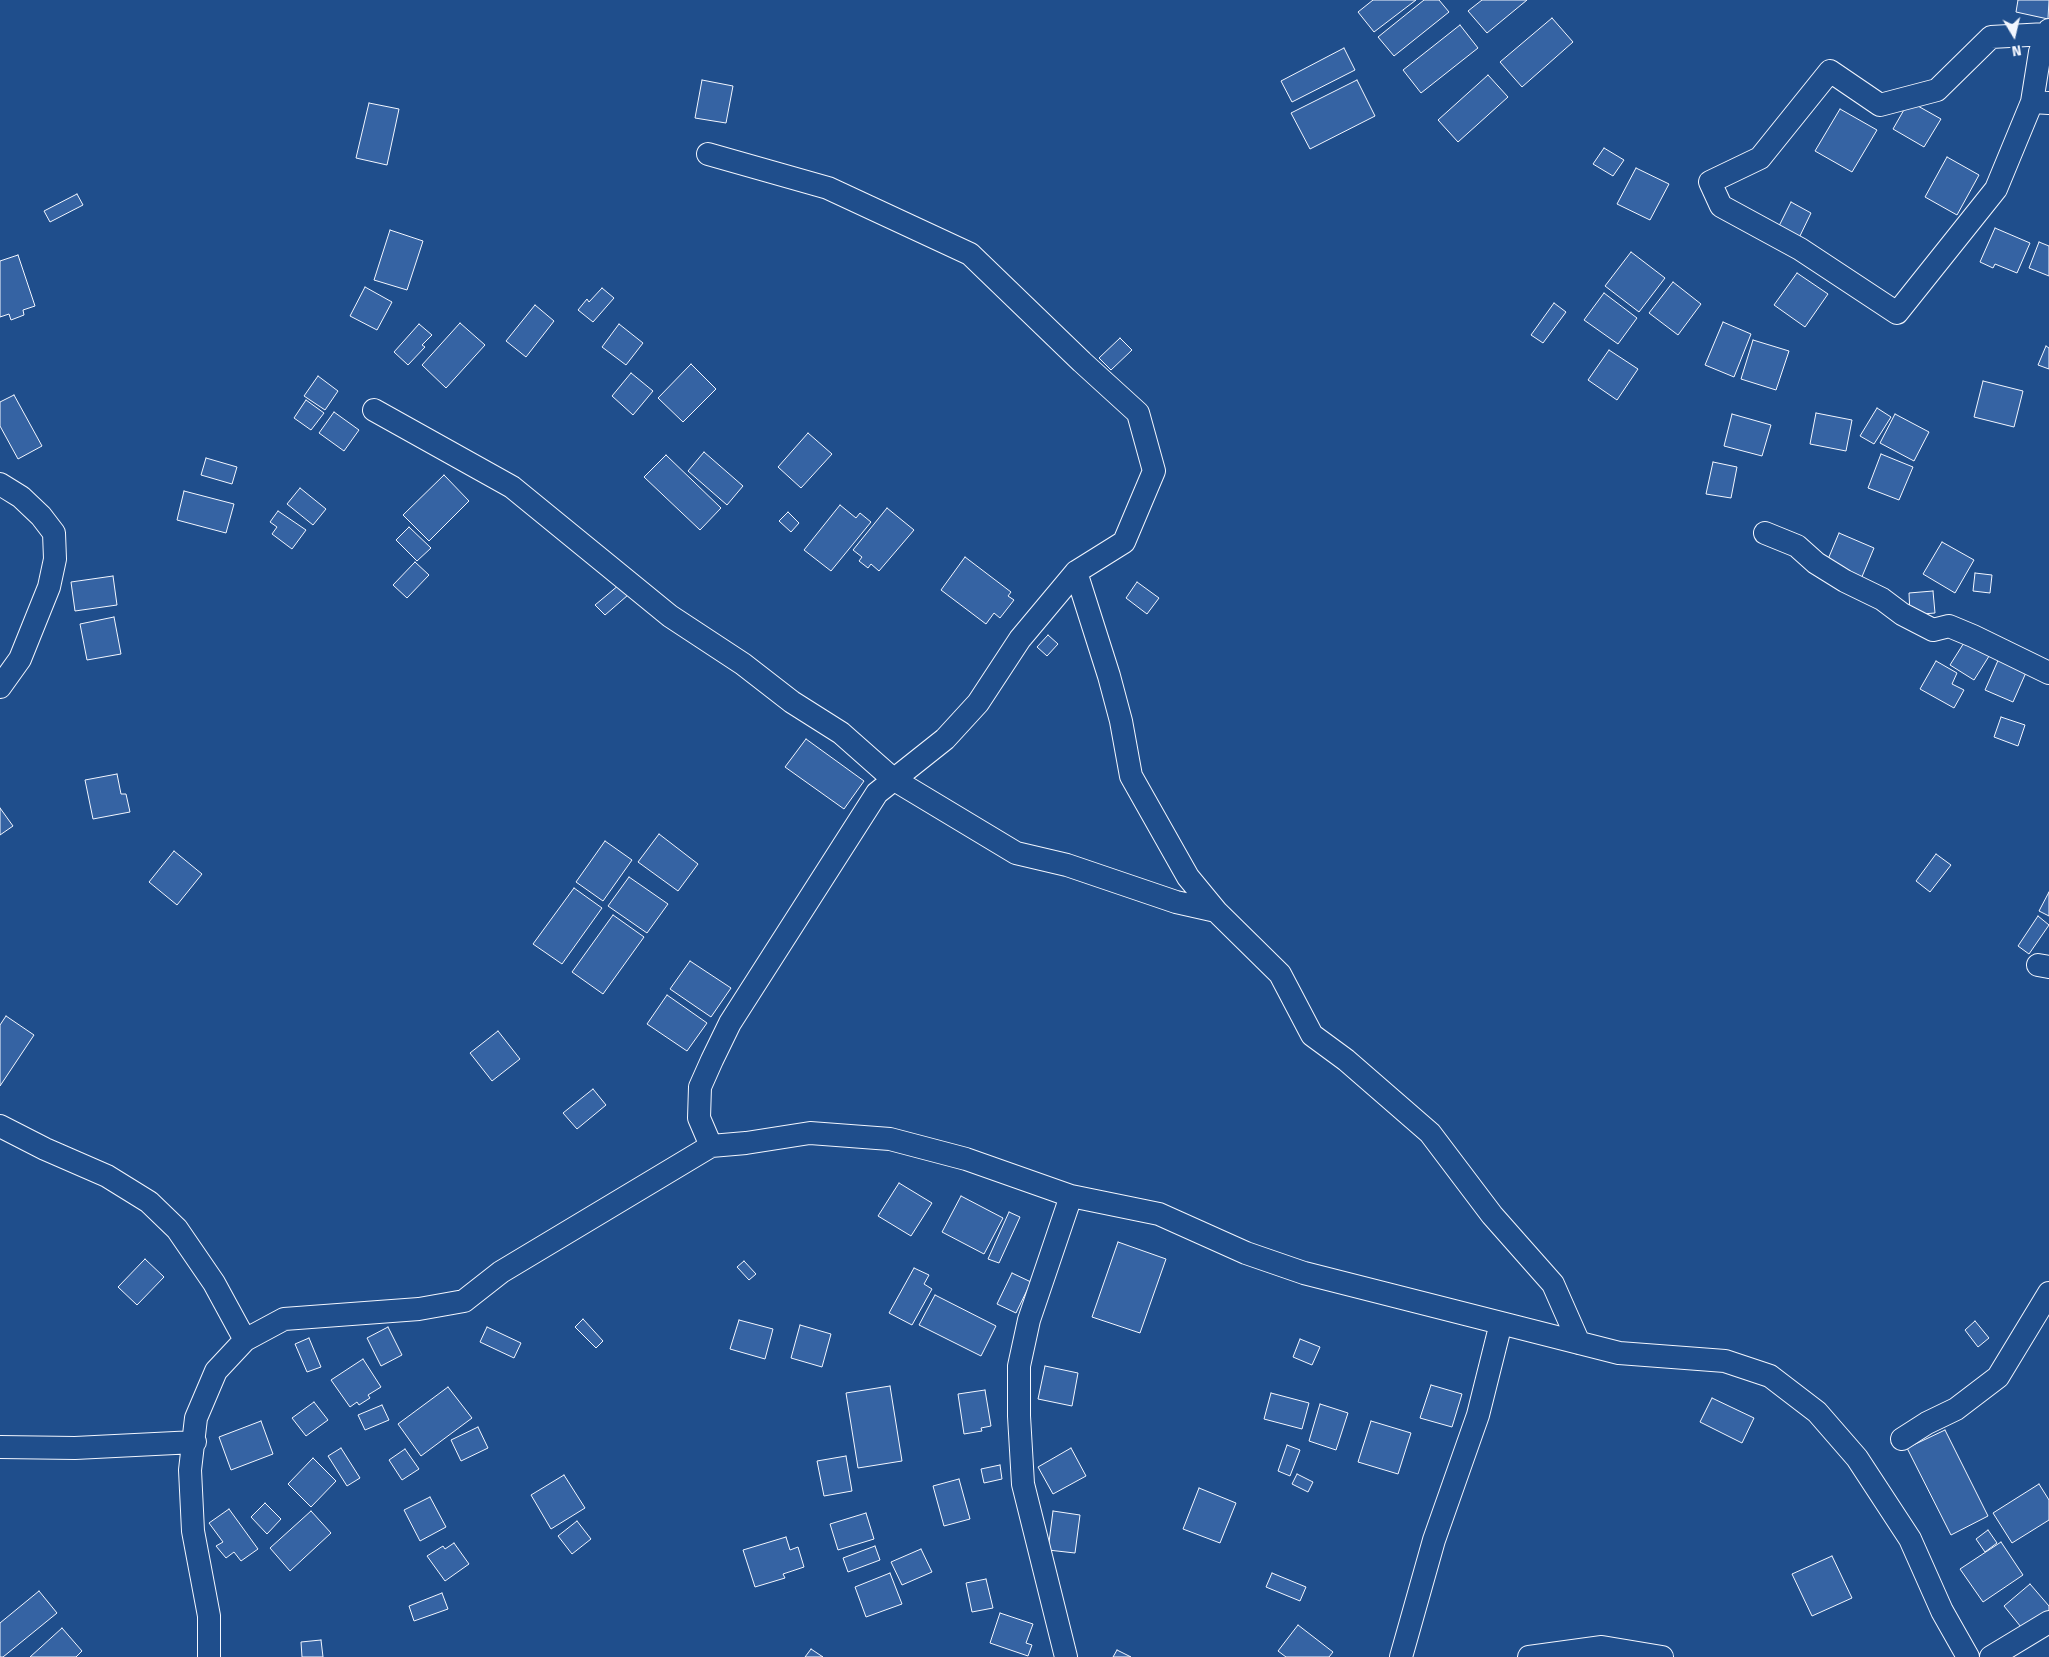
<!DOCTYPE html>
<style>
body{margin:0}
#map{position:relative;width:2049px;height:1657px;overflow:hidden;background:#1f4e8c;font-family:"Fira Sans",sans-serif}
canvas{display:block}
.north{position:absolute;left:1989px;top:10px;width:50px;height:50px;-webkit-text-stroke:4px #1f4e8c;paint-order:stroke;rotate:171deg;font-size:14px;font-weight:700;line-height:20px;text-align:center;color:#f2f6ff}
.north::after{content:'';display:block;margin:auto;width:18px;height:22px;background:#f2f6ff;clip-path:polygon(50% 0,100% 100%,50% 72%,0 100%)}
</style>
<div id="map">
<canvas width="2049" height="1657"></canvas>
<div class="north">N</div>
</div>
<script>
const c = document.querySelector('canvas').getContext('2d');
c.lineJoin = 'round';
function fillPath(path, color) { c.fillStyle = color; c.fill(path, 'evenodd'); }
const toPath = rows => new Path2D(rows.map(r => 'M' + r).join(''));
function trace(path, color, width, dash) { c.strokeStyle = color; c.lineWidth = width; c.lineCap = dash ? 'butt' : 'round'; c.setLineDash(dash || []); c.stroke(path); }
const building = toPath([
 [1373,0,1416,0,1374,32,1358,12,1373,0],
 [1424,0,1439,0,1449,12,1394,56,1378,37,1424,0],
 [1482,0,1527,0,1487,33,1468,11,1482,0],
 [2018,0,2049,0,2048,19,2016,12,2018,0],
 [1552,18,1573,42,1522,87,1500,62,1552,18],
 [1460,25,1478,48,1421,93,1403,70,1460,25],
 [1344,48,1355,70,1292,102,1281,81,1344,48],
 [1488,75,1508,97,1458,142,1438,120,1488,75],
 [702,80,733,86,726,123,695,118,702,80],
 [1357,80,1375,116,1310,149,1291,113,1357,80],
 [1909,101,1941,119,1924,147,1893,129,1909,101],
 [369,103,399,109,387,165,356,158,369,103],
 [1840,109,1877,130,1852,172,1815,151,1840,109],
 [1604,148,1624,160,1613,176,1593,164,1604,148],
 [1947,157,1979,175,1957,215,1925,197,1947,157],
 [1636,168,1669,184,1650,220,1617,204,1636,168],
 [77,194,83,205,50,222,44,211,77,194],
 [1791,202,1811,213,1798,240,1777,230,1791,202],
 [1995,228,2030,243,2017,273,1995,264,1993,268,1980,262,1995,228],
 [390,230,423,241,407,290,374,280,390,230],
 [2039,242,2049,246,2049,276,2029,268,2039,242],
 [1631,252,1665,278,1639,312,1605,286,1631,252],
 [18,255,35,306,23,310,24,315,11,320,9,314,0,317,0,261,18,255],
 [1797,273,1828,294,1805,327,1774,305,1797,273],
 [1673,282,1701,304,1678,335,1649,313,1673,282],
 [365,287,392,302,377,330,350,316,365,287],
 [602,288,614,298,593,322,578,310,587,299,589,302,602,288],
 [1604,293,1637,318,1618,344,1584,320,1604,293],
 [1554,303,1566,312,1543,343,1531,335,1554,303],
 [535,305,554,321,526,357,506,341,535,305],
 [1723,322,1751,334,1734,377,1705,365,1723,322],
 [460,323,485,345,446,388,422,365,460,323],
 [419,324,432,335,422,345,425,347,408,365,394,352,419,324],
 [619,324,643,343,626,365,602,347,619,324],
 [1120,338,1132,350,1111,370,1099,358,1120,338],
 [1753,340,1789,351,1776,390,1741,379,1753,340],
 [2046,346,2049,348,2049,369,2038,365,2046,346],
 [1609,350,1638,369,1617,400,1588,380,1609,350],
 [691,364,716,389,683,422,658,398,691,364],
 [631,373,653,391,633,415,612,396,631,373],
 [318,376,338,391,325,410,304,396,318,376],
 [1983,381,2023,391,2014,427,1974,417,1983,381],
 [14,395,42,446,18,459,0,426,0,402,14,395],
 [306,400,324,413,311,430,294,418,306,400],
 [1877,408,1891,417,1874,444,1860,436,1877,408],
 [334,412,359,430,344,451,319,433,334,412],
 [1816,413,1852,420,1846,451,1810,444,1816,413],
 [1732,414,1771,425,1762,456,1724,446,1732,414],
 [1895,414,1929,432,1914,461,1880,443,1895,414],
 [808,433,832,454,801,488,778,467,808,433],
 [704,452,743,486,727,505,688,471,704,452],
 [1881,454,1913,467,1899,500,1868,488,1881,454],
 [666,455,721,508,700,530,644,477,666,455],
 [206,458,237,467,232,484,201,475,206,458],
 [1713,462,1737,467,1731,498,1706,494,1713,462],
 [444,475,469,501,429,541,403,515,444,475],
 [300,488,326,509,313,525,287,504,300,488],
 [184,491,234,504,226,533,177,520,184,491],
 [840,505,856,518,860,513,871,522,831,571,804,550,840,505],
 [887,508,914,530,879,571,871,564,868,568,859,561,862,557,853,550,887,508],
 [278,511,306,530,292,549,272,534,277,527,270,522,278,511],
 [788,512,799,523,791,532,779,521,788,512],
 [409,527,431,548,417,561,396,540,409,527],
 [1839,533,1874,548,1861,579,1826,564,1839,533],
 [1942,542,1974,560,1955,593,1923,574,1942,542],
 [965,557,1011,592,1008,596,1014,600,1000,618,994,613,986,624,941,590,965,557],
 [415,562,429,575,407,598,393,585,415,562],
 [1975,573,1992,575,1990,593,1973,591,1975,573],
 [113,576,117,605,75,611,71,582,113,576],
 [1137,582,1159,598,1147,614,1126,598,1137,582],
 [619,585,628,595,605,615,595,605,619,585],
 [1933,591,1935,613,1910,615,1909,593,1933,591],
 [114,617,121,654,87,660,80,624,114,617],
 [1048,635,1058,644,1047,656,1037,647,1048,635],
 [1967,638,1991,653,1974,680,1950,665,1967,638],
 [2000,656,2028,668,2013,702,1985,690,2000,656],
 [1936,661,1957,673,1952,684,1964,690,1954,708,1920,689,1936,661],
 [2001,717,2025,725,2018,746,1994,737,2001,717],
 [806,739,864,781,844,809,785,767,806,739],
 [117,774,121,794,126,794,130,812,93,819,85,780,117,774],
 [0,808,13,826,0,835,0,808],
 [659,834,698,864,678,891,638,862,659,834],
 [605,841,632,860,603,901,576,882,605,841],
 [174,851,202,874,177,905,149,882,174,851],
 [1936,854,1951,865,1930,892,1916,881,1936,854],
 [629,877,668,904,647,933,608,906,629,877],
 [574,888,602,908,562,964,533,944,574,888],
 [2049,892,2049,916,2039,911,2049,892],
 [613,915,644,937,603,994,572,972,613,915],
 [2038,916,2049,925,2029,954,2018,946,2038,916],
 [690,961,731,988,711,1017,670,989,690,961],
 [667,995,707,1023,687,1051,647,1024,667,995],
 [6,1016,34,1035,0,1086,0,1025,6,1016],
 [498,1031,520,1059,492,1081,470,1053,498,1031],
 [593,1089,606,1105,577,1129,563,1113,593,1089],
 [899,1183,932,1203,911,1236,878,1216,899,1183],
 [961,1196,1003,1218,984,1254,942,1232,961,1196],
 [1009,1212,1020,1217,999,1263,988,1259,1009,1212],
 [1118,1242,1166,1259,1140,1333,1092,1317,1118,1242],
 [145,1259,164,1277,137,1305,118,1287,145,1259],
 [744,1261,756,1274,749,1280,737,1267,744,1261],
 [914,1268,929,1275,924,1284,932,1289,912,1325,889,1313,914,1268],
 [1012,1273,1031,1282,1016,1313,997,1304,1012,1273],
 [935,1295,996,1326,981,1356,919,1325,935,1295],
 [583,1319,603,1341,596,1348,575,1327,583,1319],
 [739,1320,773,1329,765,1359,730,1349,739,1320],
 [1975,1321,1989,1338,1978,1347,1965,1330,1975,1321],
 [800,1325,831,1334,822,1367,791,1358,800,1325],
 [388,1327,402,1355,381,1366,367,1338,388,1327],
 [487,1327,521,1343,514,1358,480,1342,487,1327],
 [309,1338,321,1367,307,1372,295,1344,309,1338],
 [1300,1339,1320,1347,1312,1365,1293,1357,1300,1339],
 [363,1359,381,1387,368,1395,370,1398,359,1405,357,1402,350,1407,331,1380,363,1359],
 [1045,1366,1078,1373,1072,1406,1038,1399,1045,1366],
 [1431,1385,1462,1394,1452,1427,1420,1418,1431,1385],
 [890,1386,902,1461,858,1468,846,1393,890,1386],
 [448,1387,472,1418,421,1456,398,1424,448,1387],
 [985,1390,991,1426,981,1428,982,1431,964,1434,958,1394,985,1390],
 [1271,1393,1309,1403,1302,1429,1264,1419,1271,1393],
 [1712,1398,1754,1418,1742,1443,1700,1422,1712,1398],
 [314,1402,328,1420,306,1436,292,1418,314,1402],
 [1320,1404,1348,1413,1336,1450,1309,1441,1320,1404],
 [382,1405,389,1420,365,1430,358,1415,382,1405],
 [261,1421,273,1454,231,1470,219,1437,261,1421],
 [1371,1421,1411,1433,1398,1474,1358,1462,1371,1421],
 [478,1427,488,1448,461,1461,451,1440,478,1427],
 [1945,1430,1988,1516,1951,1535,1907,1448,1945,1430],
 [1287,1445,1300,1450,1290,1476,1278,1471,1287,1445],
 [341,1448,360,1478,347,1486,328,1456,341,1448],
 [1071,1448,1086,1476,1053,1494,1038,1467,1071,1448],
 [405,1449,419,1469,402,1480,389,1460,405,1449],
 [846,1456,852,1491,824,1496,817,1461,846,1456],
 [313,1458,336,1481,311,1507,288,1484,313,1458],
 [1000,1465,1002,1479,984,1483,981,1469,1000,1465],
 [1297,1474,1313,1482,1308,1492,1292,1484,1297,1474],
 [564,1475,585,1508,551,1529,531,1495,564,1475],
 [959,1479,970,1519,944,1526,933,1486,959,1479],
 [2039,1484,2049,1500,2049,1520,2012,1543,1993,1513,2039,1484],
 [1199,1488,1236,1503,1220,1543,1183,1529,1199,1488],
 [430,1497,446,1527,420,1541,404,1510,430,1497],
 [265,1503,281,1519,267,1534,251,1517,265,1503],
 [229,1509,258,1549,241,1561,234,1552,226,1558,216,1546,223,1542,209,1523,229,1509],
 [311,1511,331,1533,290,1571,270,1548,311,1511],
 [1053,1511,1080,1515,1075,1553,1048,1550,1053,1511],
 [866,1513,874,1539,838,1550,830,1524,866,1513],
 [577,1521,591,1539,572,1554,558,1536,577,1521],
 [1988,1530,1997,1543,1985,1552,1976,1539,1988,1530],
 [786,1537,790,1550,798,1547,804,1567,783,1574,785,1578,755,1587,743,1550,786,1537],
 [2001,1542,2023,1575,1983,1602,1960,1569,2001,1542],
 [454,1543,469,1564,445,1581,427,1556,443,1546,445,1549,454,1543],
 [875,1546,880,1560,848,1572,843,1558,875,1546],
 [921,1549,932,1572,902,1585,891,1562,921,1549],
 [1832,1556,1852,1598,1812,1616,1792,1574,1832,1556],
 [890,1573,902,1604,866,1617,855,1587,890,1573],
 [1272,1573,1306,1587,1300,1601,1266,1587,1272,1573],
 [986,1579,993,1608,972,1612,966,1583,986,1579],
 [2030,1584,2049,1606,2049,1612,2025,1632,2004,1606,2030,1584],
 [39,1591,57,1613,3,1657,0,1657,0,1623,39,1591],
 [442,1593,448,1609,414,1621,409,1606,442,1593],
 [1000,1613,1033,1624,1026,1643,1032,1645,1028,1656,990,1643,1000,1613],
 [1298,1625,1333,1652,1329,1657,1286,1657,1278,1651,1298,1625],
 [62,1628,82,1651,76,1657,30,1657,62,1628],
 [321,1640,323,1657,302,1657,301,1642,321,1640],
 [811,1649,823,1657,805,1657,811,1649],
 [1117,1650,1131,1657,1113,1657,1117,1650]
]);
fillPath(building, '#3563a3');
trace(building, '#f2f6ff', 1);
const minor = toPath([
 [2046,34,1991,37,1937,90,1880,105,1830,71,1760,158,1710,182,1721,206,1800,249,1897,313,1996,189,2032,102,2049,103],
 [2032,102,2040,52,2049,30],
 [708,154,828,188,970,254,1082,362,1138,413,1154,471,1124,542,1076,572,1020,639,978,703,945,739,877,793,730,1023,712,1060,700,1087,699,1118,711,1146],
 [374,410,512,487,670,616,743,664,792,702,841,733,893,779,1016,853,1067,865,1176,902,1216,911,1280,974,1312,1035,1346,1060,1430,1133,1492,1215,1553,1284,1579,1343],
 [0,484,21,497,41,516,54,533,55,559,49,587,20,659,0,687],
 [1765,533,1797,546,1816,563,1845,581,1882,599,1902,614,1933,630,1949,626,1973,636,2049,673],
 [1076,572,1109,676,1121,721,1131,776,1188,877,1216,911],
 [2038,965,2049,967],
 [0,1126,45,1149,107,1176,149,1202,177,1229,214,1283,245,1340],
 [1902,1439,1927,1423,1956,1409,1998,1377,2049,1293],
 [0,1447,75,1448,195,1442],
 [209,1657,209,1616,193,1531,190,1470,196,1418,216,1371,245,1340,284,1319,419,1309,464,1301,501,1272,711,1146,746,1143,810,1133,890,1139,966,1159,1071,1196,1159,1214,1246,1253,1304,1273,1619,1353,1725,1361,1770,1376,1817,1412,1857,1458,1910,1539,1942,1611,1968,1657],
 [1066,1657,1023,1484,1019,1416,1019,1366,1029,1320,1071,1196],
 [1401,1657,1434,1540,1478,1415,1501,1323],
 [1529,1657,1602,1647,1662,1657],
 [1991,1657,2049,1622]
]);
trace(minor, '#f2f6ff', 24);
trace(minor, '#1f4e8c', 22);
</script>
